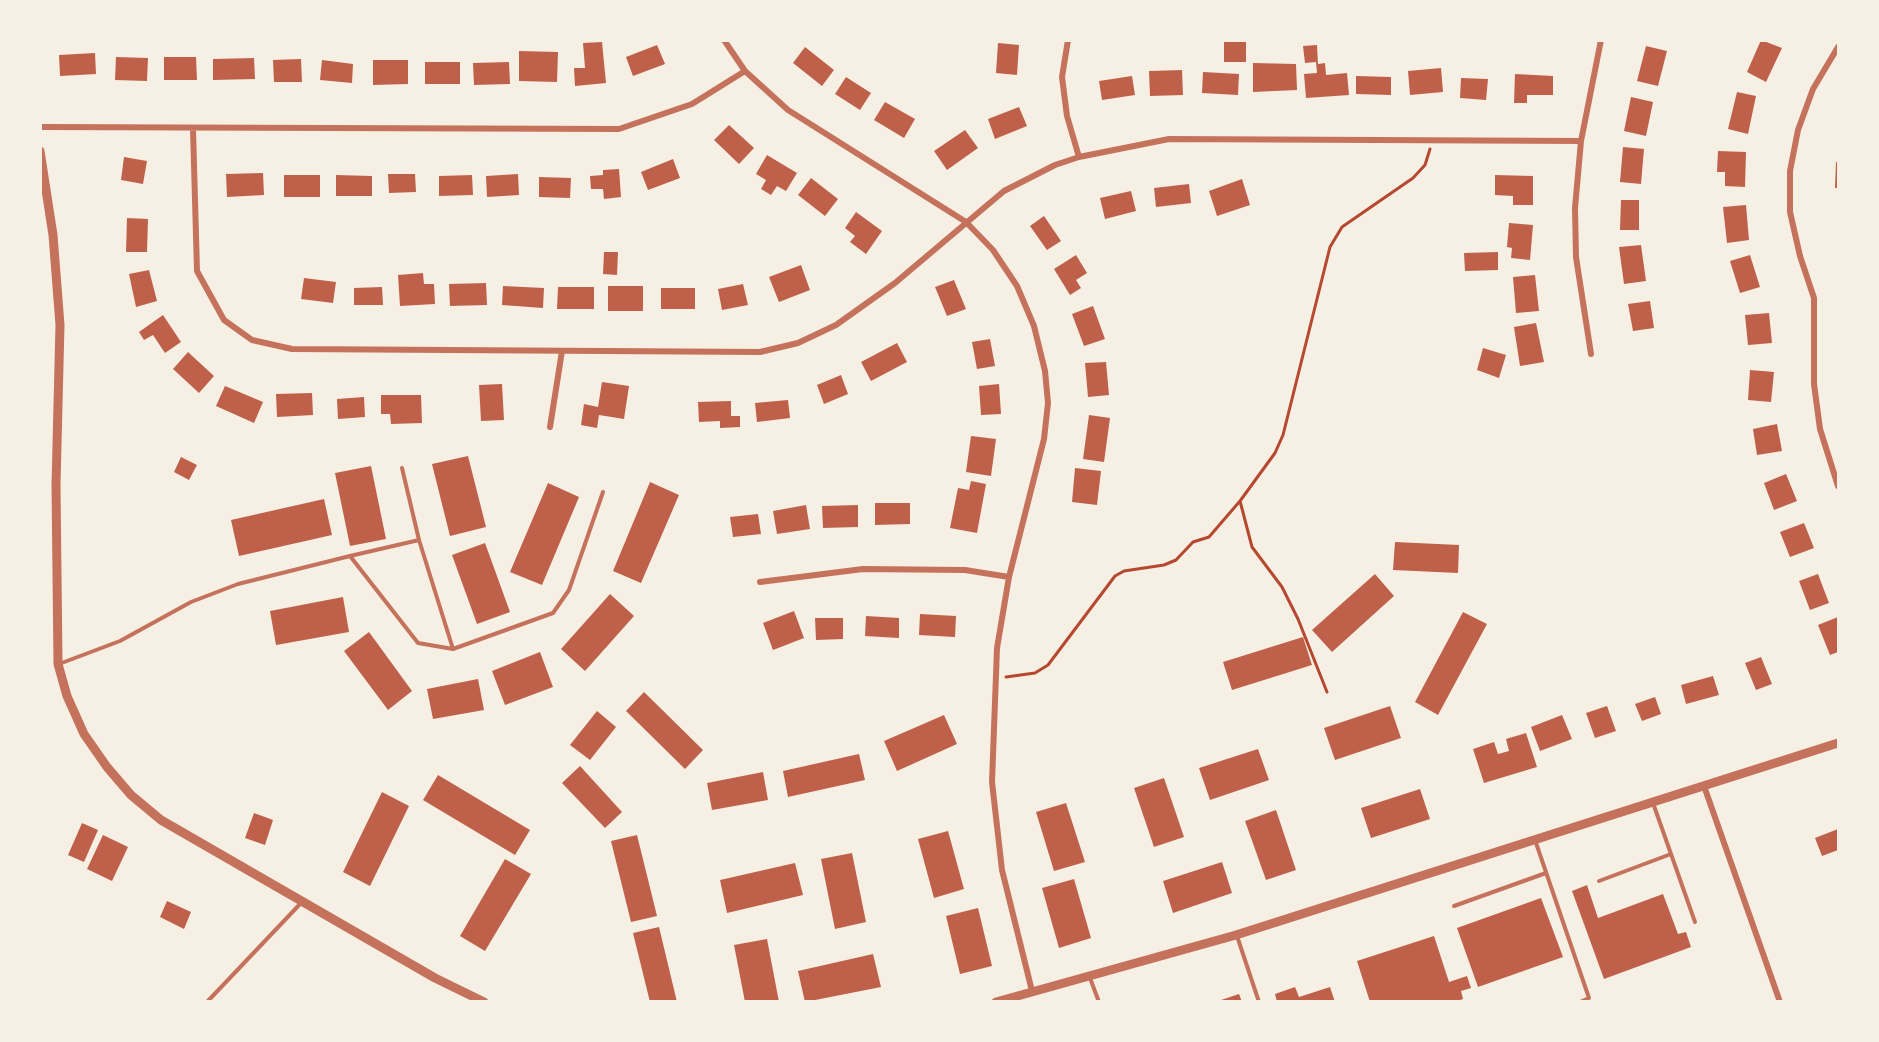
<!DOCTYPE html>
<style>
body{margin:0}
#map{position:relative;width:1879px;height:1042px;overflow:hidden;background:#f6efe4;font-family:Merriweather,serif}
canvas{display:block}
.frame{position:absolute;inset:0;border:42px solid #f6efe4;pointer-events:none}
</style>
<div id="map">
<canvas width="1879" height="1042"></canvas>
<div class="frame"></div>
</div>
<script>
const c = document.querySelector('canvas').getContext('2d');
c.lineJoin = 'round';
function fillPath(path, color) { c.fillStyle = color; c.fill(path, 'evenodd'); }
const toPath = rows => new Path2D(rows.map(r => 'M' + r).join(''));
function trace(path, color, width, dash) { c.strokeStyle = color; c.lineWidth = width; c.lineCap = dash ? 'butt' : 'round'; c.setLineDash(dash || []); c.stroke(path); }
fillPath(toPath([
 [1224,40,1246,40,1246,62,1224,62],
 [1761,40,1782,48,1766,82,1747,72],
 [602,42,606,83,575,86,574,68,585,68,583,43],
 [998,43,1019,45,1017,75,996,73],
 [657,45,665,64,633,76,626,57],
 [1317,45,1318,64,1325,63,1326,75,1347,73,1349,95,1306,98,1304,74,1317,73,1316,62,1305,63,1303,46],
 [1646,46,1667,51,1658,86,1637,81],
 [805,47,834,70,822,86,793,63],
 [519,51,558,52,557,82,519,81],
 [95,53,96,74,60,76,59,55],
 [116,57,148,58,147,81,115,80],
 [164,57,196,57,197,80,164,80],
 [254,58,255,79,213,80,213,59],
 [301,59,302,82,274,82,273,60],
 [322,60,353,64,352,83,320,80],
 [373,60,408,60,408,84,373,85],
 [425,62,460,62,460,84,425,84],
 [509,62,510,84,474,85,473,63],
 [1253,63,1296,64,1297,90,1253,92],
 [1441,68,1443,92,1410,95,1408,71],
 [1182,70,1183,95,1150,96,1149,71],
 [1203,72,1239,74,1238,95,1202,93],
 [1515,74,1553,76,1553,95,1527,95,1527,103,1514,103],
 [1132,76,1135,95,1102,100,1099,81],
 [1356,76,1391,77,1391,95,1356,94],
 [846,77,871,93,860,110,835,94],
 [1461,78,1488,79,1486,100,1460,98],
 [1737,92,1756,96,1748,134,1728,129],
 [1631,97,1653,102,1646,136,1624,131],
 [885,102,915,119,904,138,874,120],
 [1019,107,1027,126,995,139,988,119],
 [729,125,754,148,739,164,714,140],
 [965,130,978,148,947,170,934,151],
 [1623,147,1644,149,1641,184,1620,182],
 [1718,151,1746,152,1745,187,1725,186,1725,172,1717,172],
 [767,155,797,173,786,191,777,186,771,195,761,189,766,180,756,174],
 [124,157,147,161,143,184,121,180],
 [673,159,680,178,648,190,641,172],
 [1836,162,1838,162,1838,188,1835,188],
 [619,169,621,197,604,199,603,189,591,189,590,176,603,175,603,170],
 [263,173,264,195,227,197,226,174],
 [388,174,415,174,416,192,389,193],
 [518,174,519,195,487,197,486,176],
 [284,175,320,175,320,197,284,197],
 [336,175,372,176,372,196,336,196],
 [472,175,473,195,439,196,439,176],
 [1495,175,1533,176,1533,205,1513,205,1513,196,1495,195],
 [539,177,571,178,570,198,539,197],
 [811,178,838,199,825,216,798,195],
 [1242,179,1250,205,1217,216,1209,191],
 [1189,184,1191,203,1156,207,1154,188],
 [1131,191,1136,211,1105,219,1100,198],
 [1621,200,1639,200,1639,230,1620,230],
 [1746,205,1749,240,1727,243,1723,207],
 [856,212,882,231,866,254,850,242,855,236,845,228],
 [1044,216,1061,241,1047,250,1030,226],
 [127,218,148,219,147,252,126,252],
 [1509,223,1533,225,1530,260,1511,258,1512,248,1507,247],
 [1641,245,1646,281,1624,284,1619,247],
 [604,252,618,252,617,275,603,274],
 [1498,252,1498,270,1465,271,1464,253],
 [1076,255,1087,273,1076,280,1081,288,1070,295,1054,269],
 [1750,255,1760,287,1740,293,1730,261],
 [801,265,810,290,779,302,769,277],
 [149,270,157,301,136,307,129,274],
 [423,273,424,284,434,284,435,304,400,306,398,275],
 [1535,275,1539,311,1516,313,1513,277],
 [304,278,336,282,333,303,301,299],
 [954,280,966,309,947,316,935,287],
 [486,283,487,305,450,306,449,284],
 [743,284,748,305,722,310,718,289],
 [503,286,544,288,543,308,502,305],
 [608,286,643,286,643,311,608,311],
 [382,287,383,305,354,305,354,288],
 [558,287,594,287,594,309,557,309],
 [661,288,695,288,695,309,661,309],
 [1650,301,1654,328,1633,331,1628,304],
 [1093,306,1105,339,1084,346,1072,314],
 [1769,313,1772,343,1748,345,1745,315],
 [163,315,181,342,165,353,153,335,144,340,139,332],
 [1536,323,1544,362,1520,366,1514,327],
 [990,339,995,366,977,369,972,342],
 [897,343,907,362,871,381,861,362],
 [1483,348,1506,355,1499,378,1477,370],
 [188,352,214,376,199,393,173,369],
 [1106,362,1109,395,1088,397,1085,363],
 [1750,370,1774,372,1771,402,1748,400],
 [841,375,848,394,824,404,817,385],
 [602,382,629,386,624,419,599,415,597,428,581,425,584,404,598,407],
 [502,384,504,420,481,421,479,385],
 [999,384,1001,414,981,415,979,386],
 [225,386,263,402,254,423,216,406],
 [312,393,313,415,277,417,276,394],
 [381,395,421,395,422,423,391,424,390,414,381,414],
 [364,397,365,417,338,419,337,399],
 [788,400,790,418,757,422,755,403],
 [731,401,731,416,740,416,740,427,720,428,720,421,699,422,698,402],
 [1089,415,1110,418,1104,462,1083,459],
 [1777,424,1782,451,1757,455,1753,429],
 [971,436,996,439,991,476,966,472],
 [468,456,486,527,450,536,432,464],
 [181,457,197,465,189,480,174,472],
 [371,466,386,539,350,546,335,473],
 [1075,468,1101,471,1097,505,1072,502],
 [1786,474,1797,501,1774,510,1764,483],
 [971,481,986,484,977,533,950,528,958,488,969,490],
 [650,482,679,495,641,583,613,571],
 [548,483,579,497,542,585,510,572],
 [324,499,332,535,239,556,231,520],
 [875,503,910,503,910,524,875,525],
 [806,505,810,529,777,534,773,511],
 [858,505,858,527,823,528,822,506],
 [758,514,761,534,733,537,730,517],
 [1804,523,1814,548,1790,557,1780,532],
 [1395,542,1459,545,1458,573,1393,570],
 [485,543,510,612,477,624,452,555],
 [1375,574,1394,596,1332,652,1312,630],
 [1818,574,1829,603,1810,610,1799,581],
 [610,594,634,616,585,671,561,649],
 [343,597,349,632,276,645,270,611],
 [794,611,804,638,773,650,763,623],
 [1463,612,1487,624,1438,715,1415,702],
 [920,614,956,616,955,637,919,635],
 [866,616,899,618,899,638,865,636],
 [1838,617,1838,652,1830,655,1818,625],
 [815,618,843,618,843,639,816,640],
 [369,632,412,691,388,710,344,651],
 [1303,637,1312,665,1232,690,1223,662],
 [540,652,553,687,505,705,492,671],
 [1761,657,1772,684,1756,690,1745,663],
 [1713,676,1719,695,1686,704,1681,685],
 [478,679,484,710,433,719,427,689],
 [644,692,703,750,685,769,626,711],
 [1655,697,1661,714,1642,721,1635,704],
 [1390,706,1401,738,1335,760,1324,728],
 [1607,706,1616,731,1595,738,1586,713],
 [597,711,616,727,590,760,570,745],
 [944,715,957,744,897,771,884,741],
 [1562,715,1572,739,1540,751,1531,727],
 [1526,733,1537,767,1484,783,1473,749,1494,742,1498,754,1509,751,1506,739],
 [1258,749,1269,780,1210,800,1199,768],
 [859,754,865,780,788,797,783,771],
 [580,766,622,812,605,828,562,783],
 [763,772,768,800,712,810,707,783],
 [438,775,530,830,515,855,423,800],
 [1164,778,1184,837,1154,847,1134,788],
 [1420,789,1430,819,1371,838,1361,808],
 [382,792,409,806,370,886,343,872],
 [1066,803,1085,862,1054,871,1036,812],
 [1276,810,1296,870,1266,880,1245,821],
 [254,813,273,820,265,845,245,838],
 [82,823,98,830,84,862,68,855],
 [1838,829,1838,850,1822,856,1815,838],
 [948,831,964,889,934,898,918,839],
 [103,835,128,847,112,881,87,869],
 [637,835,657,916,631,922,611,841],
 [852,853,866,922,835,929,821,859],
 [505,859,531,874,485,951,460,936],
 [1222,862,1232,893,1173,913,1163,881],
 [795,863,803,895,727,913,720,880],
 [1074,879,1091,938,1059,948,1042,888],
 [1587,885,1598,918,1663,894,1678,934,1686,932,1691,947,1604,979,1572,891],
 [1541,898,1563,957,1478,987,1457,928],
 [167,901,191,912,184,929,160,917],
 [978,908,992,966,960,974,946,916],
 [659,927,677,1002,650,1002,633,933],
 [1434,936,1449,982,1467,976,1471,988,1461,991,1463,999,1455,1002,1370,1002,1357,961],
 [767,939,779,1002,745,1002,734,945],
 [873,954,881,987,805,1002,798,971],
 [1295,987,1299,997,1330,987,1335,1002,1277,1002,1275,994],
 [1239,994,1242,1002,1218,1002,1218,1001]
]), '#bf614a');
trace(toPath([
 [1240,501,1252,547,1282,587,1298,619,1327,692],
 [1006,677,1035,673,1048,665,1115,576,1124,571,1164,565,1176,560,1193,542,1209,537,1240,501,1275,453,1283,435,1330,247,1342,227,1413,178,1425,165,1430,149]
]), '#b5482f', 3);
trace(toPath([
 [402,468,419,540,453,649],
 [350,556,419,540],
 [59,664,120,641,191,602,238,584,350,556,418,643,453,649,553,613,569,590,603,492],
 [1535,840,1589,998,1580,1002],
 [1671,854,1695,922],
 [1599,881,1671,854,1653,803],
 [1454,906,1546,873],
 [1237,936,1259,1002],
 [1090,978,1099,1002],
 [207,1002,301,903]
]), '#c5725c', 4);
trace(toPath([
 [724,40,745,71,788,110,966,222,993,250,1017,286,1034,326,1045,371,1048,403,1044,439,1009,577,997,648,992,782,1002,870,1032,991],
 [1068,40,1062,77,1067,116,1079,157],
 [1838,47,1813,89,1798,130,1790,171,1790,212,1800,256,1814,298,1814,384,1820,429,1838,486],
 [40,127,619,129,692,104,745,71],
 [193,129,197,271,224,320,252,340,292,349,760,352,798,343,836,325,895,283,1004,191,1055,165,1079,157,1169,139,1581,141],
 [1591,354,1576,257,1575,208,1581,141,1601,40],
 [550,427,562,351],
 [760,582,863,569,965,570,1009,577],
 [1704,786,1780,1002]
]), '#c5725c', 6);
trace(toPath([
 [40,151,53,235,60,325,56,485,58,664,67,696,84,734,107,767,131,795,161,820,435,978,484,1002],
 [996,1002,1236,935,1838,743]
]), '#c5725c', 9);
</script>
